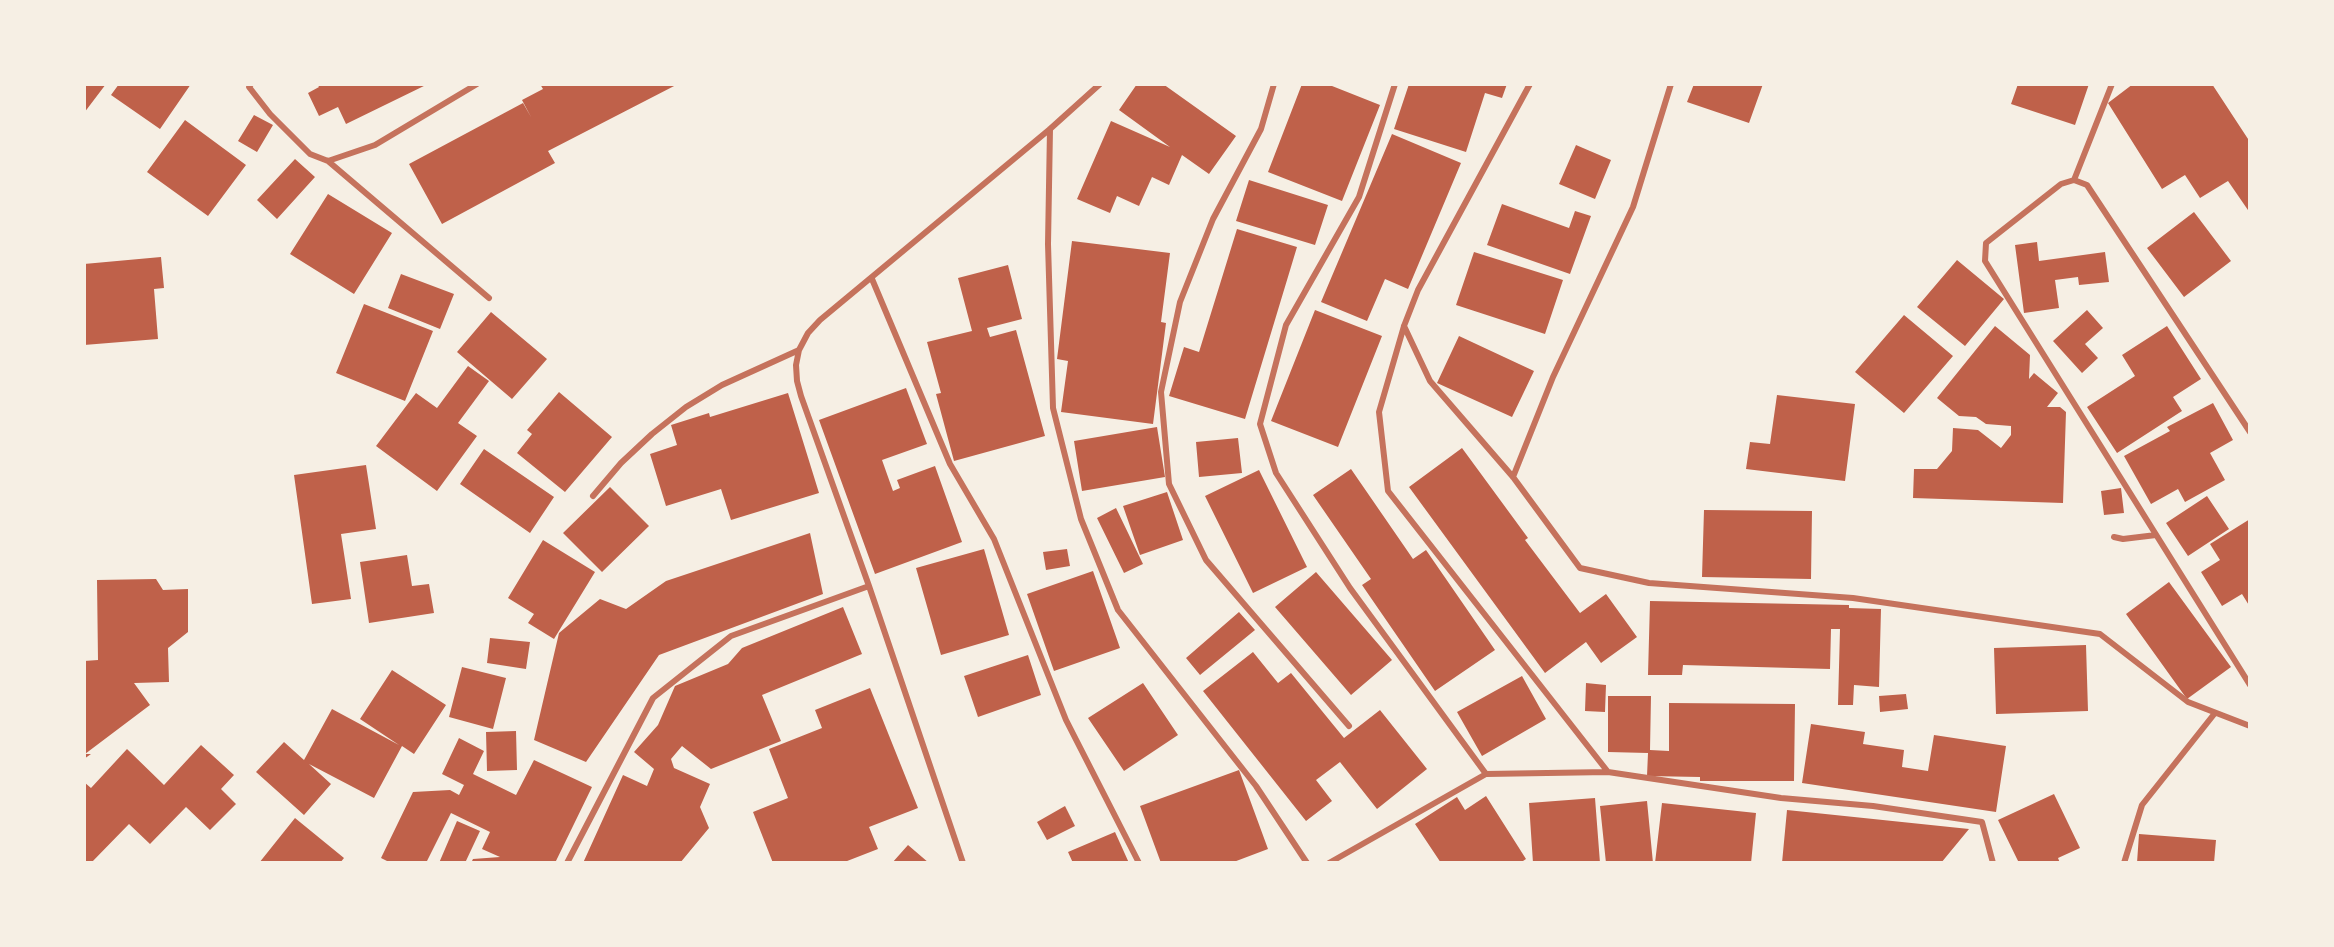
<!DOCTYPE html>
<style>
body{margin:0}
#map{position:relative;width:2334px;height:947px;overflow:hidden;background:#f6efe4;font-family:"Nunito Sans",sans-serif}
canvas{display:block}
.frame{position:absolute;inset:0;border:86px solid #f6efe4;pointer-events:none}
</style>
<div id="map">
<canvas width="2334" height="947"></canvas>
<div class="frame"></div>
</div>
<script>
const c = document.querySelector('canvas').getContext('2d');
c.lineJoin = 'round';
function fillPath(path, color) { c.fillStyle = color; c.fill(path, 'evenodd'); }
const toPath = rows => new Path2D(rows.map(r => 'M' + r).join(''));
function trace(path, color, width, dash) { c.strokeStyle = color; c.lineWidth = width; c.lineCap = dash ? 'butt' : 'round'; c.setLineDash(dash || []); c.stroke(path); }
fillPath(toPath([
 [84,84,106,84,84,113],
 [119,84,191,84,160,129,111,95],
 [317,84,428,84,346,124,338,107,319,116,308,93,319,87],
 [540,84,678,84,548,151,555,163,442,224,409,164,523,103,531,117,522,100,543,89],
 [1137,84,1163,84,1236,136,1209,174,1182,155,1169,185,1152,177,1139,206,1117,196,1110,213,1077,199,1111,121,1170,147,1119,110],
 [1302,84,1327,84,1380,105,1342,201,1268,172],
 [1409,84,1507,84,1502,98,1485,93,1466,152,1394,129],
 [1694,84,1763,84,1749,123,1687,102],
 [2018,84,2089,84,2075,125,2011,104],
 [2133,84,2212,84,2250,142,2250,213,2228,181,2200,198,2185,175,2162,189,2108,103],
 [254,115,273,125,257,152,238,141],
 [185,120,246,165,208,216,147,172],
 [1392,134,1461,163,1408,289,1385,279,1367,321,1321,302],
 [1576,145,1611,160,1595,199,1559,184],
 [295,159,315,177,277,219,257,200],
 [1249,180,1328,205,1315,245,1236,221],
 [328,194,392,233,354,294,290,254],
 [1502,204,1569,228,1575,211,1591,216,1570,274,1487,245],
 [2194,212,2231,261,2184,297,2147,248],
 [1237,229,1297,247,1245,419,1169,396,1184,347,1199,352],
 [1072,241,1170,253,1161,322,1166,323,1153,424,1061,412,1068,361,1057,359],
 [2037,242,2039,261,2105,252,2109,282,2079,285,2078,277,2055,280,2059,308,2024,313,2015,245],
 [1474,252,1563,280,1545,334,1456,305],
 [161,257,164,288,154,289,158,339,84,345,84,264],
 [1957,260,2004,299,1965,346,1917,307],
 [1008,265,1022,319,987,328,990,337,1016,330,1045,436,954,461,936,394,941,393,927,342,972,331,958,278],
 [401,274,454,294,440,329,388,308],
 [364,304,433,331,405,401,336,373],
 [1315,310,1382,336,1338,447,1271,421],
 [2087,310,2103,328,2085,344,2098,358,2082,373,2053,341],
 [491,312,547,359,512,399,457,352],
 [1904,315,1953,356,1904,413,1855,372],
 [1995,326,2030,355,2029,379,2034,373,2058,393,2047,407,2060,407,2066,412,2063,503,1913,498,1914,469,1937,469,1952,451,1953,428,1978,430,2001,448,2011,435,2011,426,1986,424,1976,417,1959,416,1937,398],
 [2167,326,2201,379,2173,397,2182,411,2117,453,2087,407,2135,376,2122,355],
 [1459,336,1534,371,1512,417,1437,383],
 [468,366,489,381,458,423,477,436,437,491,376,446,416,393,437,408],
 [906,388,927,444,882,460,893,491,900,488,897,480,935,466,962,542,875,574,819,420],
 [559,392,612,437,565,492,517,453,532,434,527,430],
 [788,393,819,493,731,520,721,489,666,506,650,454,677,445,671,425,709,413,710,417],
 [1777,395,1855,404,1845,481,1746,469,1750,442,1770,444],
 [2213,403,2233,440,2210,453,2225,480,2185,502,2178,489,2151,504,2124,456,2170,431,2167,427],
 [1157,427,1165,477,1082,491,1074,441],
 [1238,438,1242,473,1199,477,1196,442],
 [1462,448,1528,538,1525,540,1580,613,1606,594,1637,637,1601,663,1586,642,1545,673,1409,487],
 [484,449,554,497,530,533,460,484],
 [366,465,376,529,341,534,351,599,312,604,294,475],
 [1351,469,1413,559,1426,550,1495,650,1435,691,1362,585,1371,579,1313,495],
 [1259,470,1307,567,1253,593,1205,496],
 [610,487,649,526,602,572,563,533],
 [2121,488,2124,513,2104,515,2101,491],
 [1167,492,1183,540,1140,555,1123,506],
 [2207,496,2229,529,2188,556,2166,523],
 [1116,508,1143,564,1124,573,1097,518],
 [1704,510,1812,511,1811,579,1702,577],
 [2250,519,2250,607,2242,594,2222,606,2201,572,2220,560,2210,544],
 [810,533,823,594,659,655,586,762,534,740,559,633,600,599,626,609,666,581],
 [543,540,595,572,554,639,528,623,534,614,508,598],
 [984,549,1009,635,941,655,916,568],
 [1067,549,1070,566,1046,570,1043,552],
 [407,555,412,586,429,584,434,613,369,623,360,562],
 [1093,571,1120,648,1054,671,1027,594],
 [1316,572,1392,660,1351,695,1275,607],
 [156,579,163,590,188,589,188,632,168,648,169,682,134,683,150,705,85,754,91,754,84,759,84,661,98,660,97,580],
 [2169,582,2231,667,2187,699,2126,614],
 [1650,601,1849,605,1849,608,1881,609,1879,687,1854,685,1853,705,1838,705,1840,629,1831,629,1830,669,1683,665,1682,675,1648,675],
 [843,607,862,654,762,695,781,741,711,769,682,746,671,759,674,768,710,784,700,807,709,828,680,863,583,863,623,775,647,786,654,769,634,752,658,725,675,686,728,664,742,648],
 [1239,612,1255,630,1200,675,1186,658],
 [490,638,530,642,526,669,487,663],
 [2086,645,2088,711,1996,714,1994,648],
 [1253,652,1278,683,1291,673,1344,738,1380,710,1427,769,1377,809,1340,762,1316,780,1332,801,1306,821,1203,691],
 [1028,655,1041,695,978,717,964,676],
 [462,667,506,678,493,729,449,717],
 [392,670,446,705,414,754,402,746,374,798,309,764,331,784,304,815,256,772,284,742,304,760,332,709,399,745,360,719],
 [1522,676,1546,719,1482,756,1457,712],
 [1143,683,1178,735,1124,771,1088,718],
 [1586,683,1606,685,1605,712,1585,711],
 [870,688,918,808,869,827,878,849,842,863,773,863,753,812,788,798,769,749,822,728,815,710],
 [1906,694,1908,709,1880,712,1879,696],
 [1608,696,1651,696,1650,750,1669,751,1669,703,1795,704,1794,781,1700,781,1700,777,1647,776,1648,753,1608,752],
 [1811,724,1865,732,1863,744,1904,750,1902,767,1928,771,1934,735,2006,746,1996,812,1802,783],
 [516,731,517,770,487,771,486,732],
 [459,738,484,751,473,774,516,795,534,760,592,787,555,863,471,863,473,859,500,857,482,849,490,832,451,813,426,863,391,863,381,858,413,792,450,790,459,795,464,785,442,774],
 [201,745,234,775,221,789,236,804,210,830,186,807,150,844,129,824,91,863,84,863,84,782,91,788,127,749,164,785],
 [1239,770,1268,849,1231,863,1161,863,1140,806],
 [2054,794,2080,848,2058,858,2060,863,2019,863,1998,820],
 [1486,796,1526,859,1520,863,1441,863,1415,824,1457,797,1465,810],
 [1595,798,1600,863,1533,863,1529,803],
 [1647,801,1653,863,1606,863,1600,806],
 [1662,803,1756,813,1751,863,1655,863],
 [1065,806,1075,826,1047,840,1037,822],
 [1787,810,1969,829,1941,863,1782,863],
 [295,818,344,858,340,863,259,863],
 [457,821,480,831,465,863,439,863],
 [1115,832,1129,863,1073,863,1068,852],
 [2139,834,2216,840,2214,863,2137,863],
 [908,845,929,863,892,863]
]), '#bf614a');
trace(toPath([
 [251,84,249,87,270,114,310,154,328,161,375,145,477,84],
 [1274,84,1261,129,1213,219,1180,302,1161,392,1169,484,1206,560,1349,726],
 [1395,84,1359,197,1286,325,1260,424,1276,473,1350,588,1486,774],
 [1530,84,1418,290,1404,326,1379,412,1388,491,1608,772],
 [1050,129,1048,244,1053,408,1081,519,1118,610,1256,786,1307,863],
 [328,161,489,298],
 [2074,180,2112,84],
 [872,279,950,464,994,539,1066,720,1139,863],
 [1404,326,1430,381,1513,477,1580,568,1649,583,1853,598,2100,634,2188,702,2250,726],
 [2250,432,2087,185,2074,180,2061,184,1986,243,1985,261,2250,685],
 [1513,477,1553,377,1633,207,1671,84],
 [593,496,621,463,652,434,686,407,722,385,799,350],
 [2114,537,2123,539,2156,535],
 [567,863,653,698,731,636,869,586],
 [963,863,869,586,801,396,797,381,796,365,799,350,808,333,820,320,1050,129,1100,84],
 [1329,863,1486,774,1608,772,1781,798,1873,806,1982,822,1993,863],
 [2124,863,2142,805,2215,713]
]), '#c5725c', 6);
</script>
